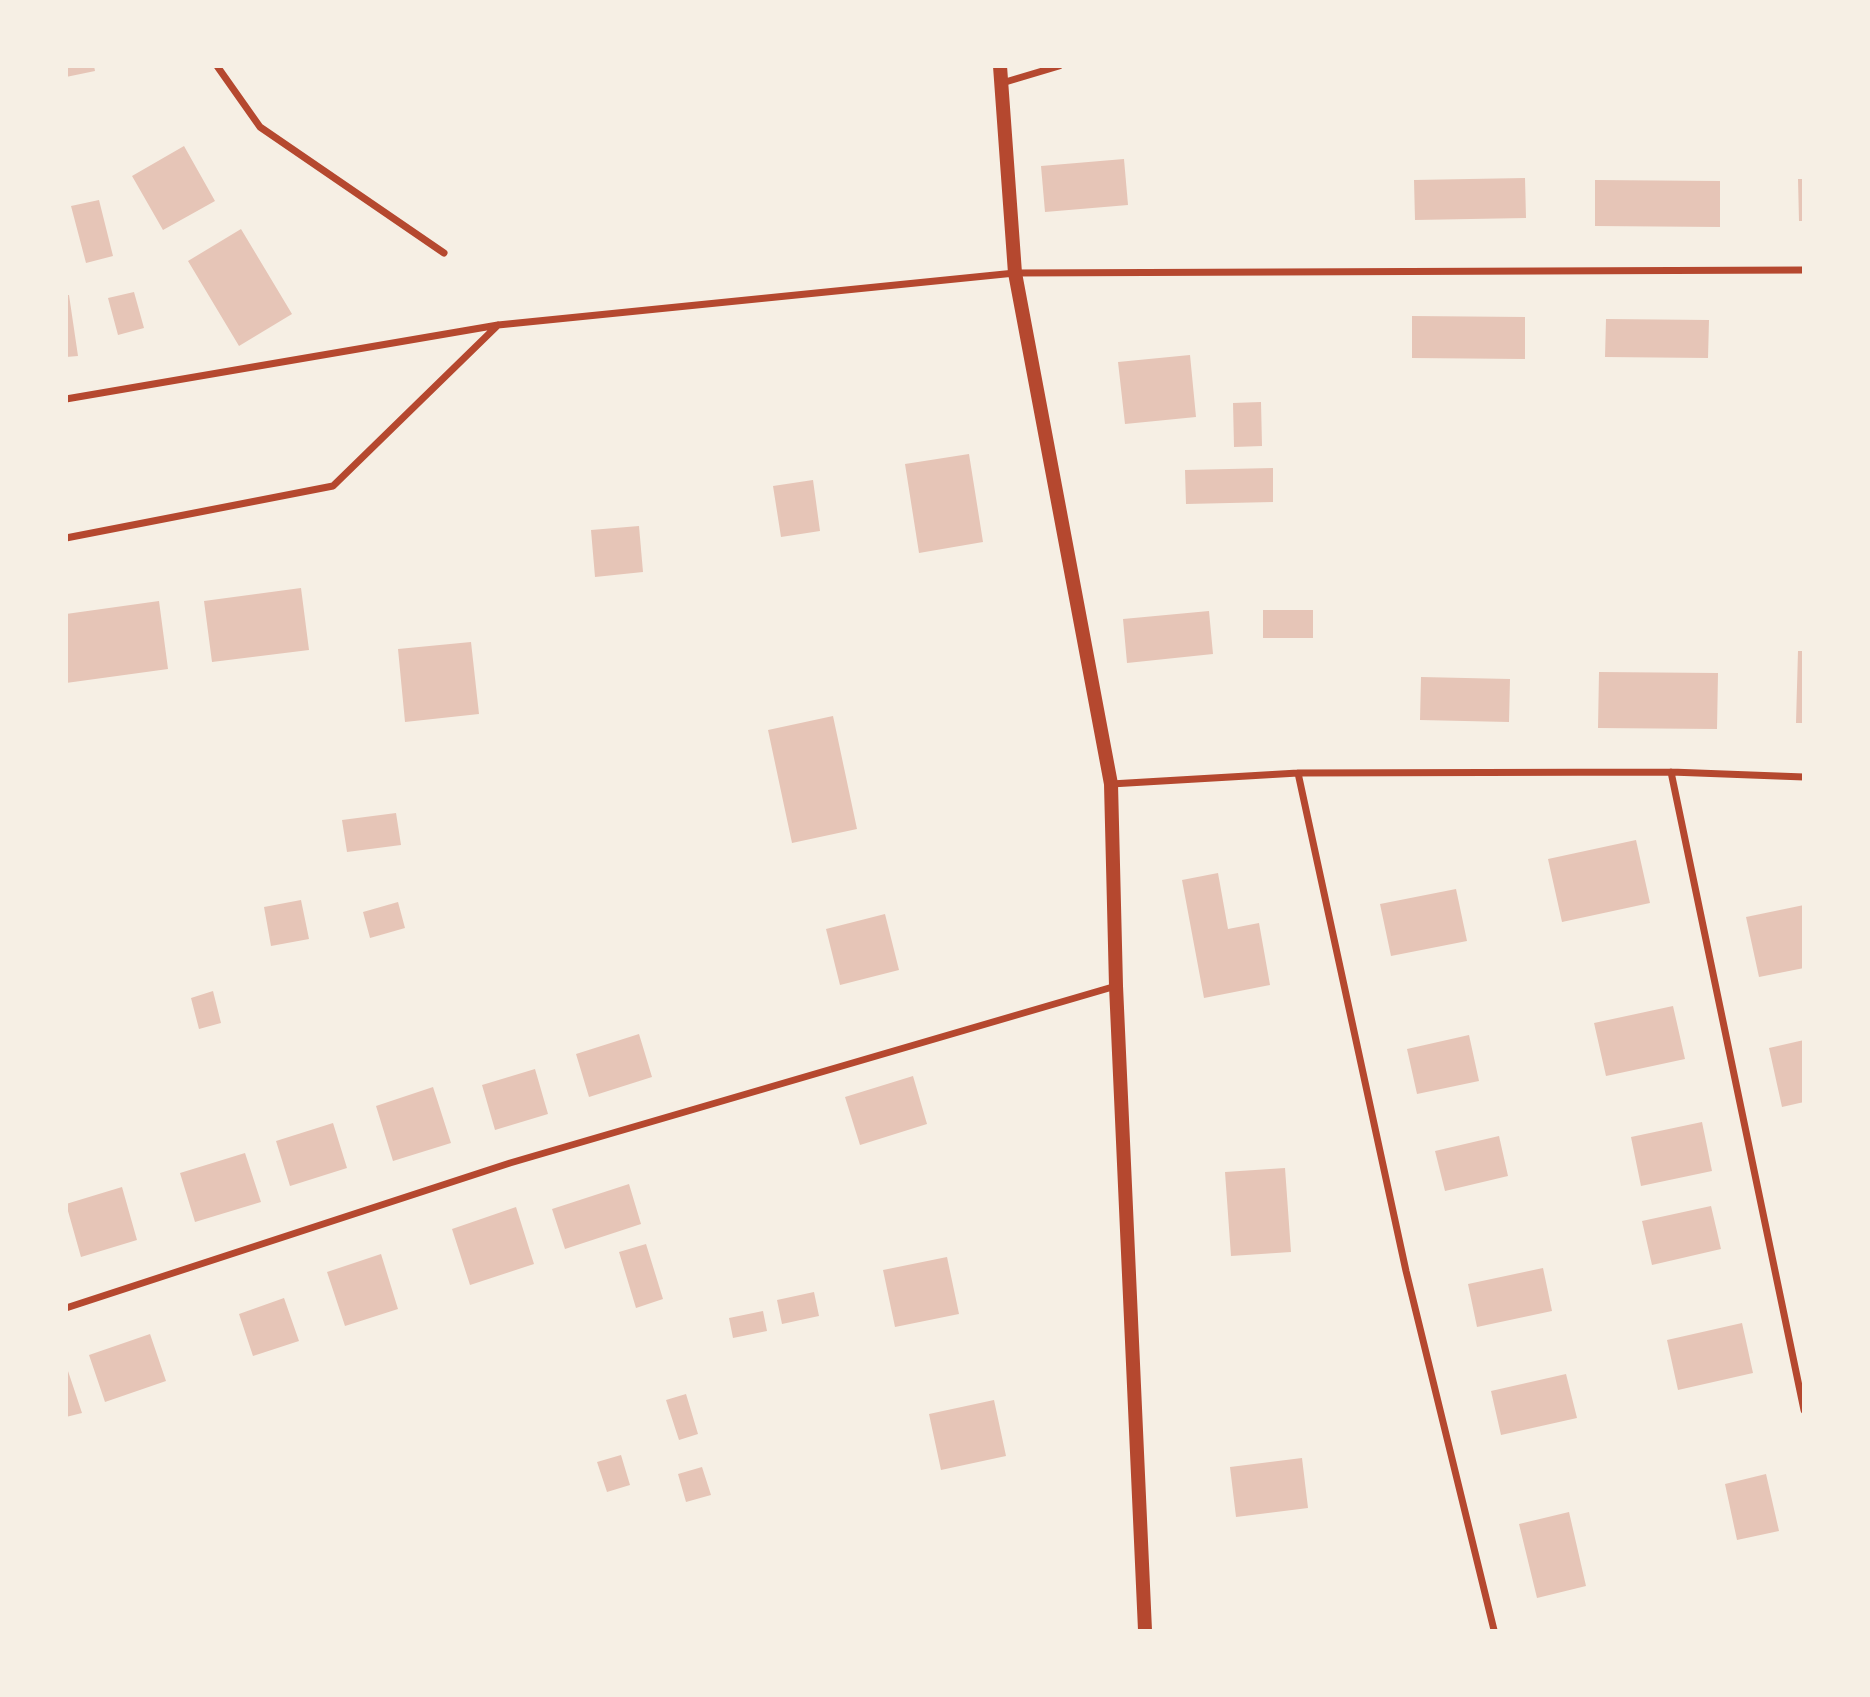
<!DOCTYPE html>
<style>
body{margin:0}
#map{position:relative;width:1870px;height:1697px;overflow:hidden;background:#f6efe4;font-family:Barlow,sans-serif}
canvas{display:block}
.frame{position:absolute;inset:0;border:68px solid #f6efe4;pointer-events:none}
</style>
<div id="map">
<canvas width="1870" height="1697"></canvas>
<div class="frame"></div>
</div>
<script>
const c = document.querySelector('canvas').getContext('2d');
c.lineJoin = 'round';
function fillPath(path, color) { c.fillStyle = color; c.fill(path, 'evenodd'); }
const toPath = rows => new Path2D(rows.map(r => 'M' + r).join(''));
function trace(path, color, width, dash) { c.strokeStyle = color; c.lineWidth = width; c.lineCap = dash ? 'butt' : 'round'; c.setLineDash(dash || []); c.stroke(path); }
fillPath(toPath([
 [66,66,94,66,95,71,66,77],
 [184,146,215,201,163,230,132,176],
 [1124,159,1128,205,1045,212,1041,166],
 [1525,178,1526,218,1415,220,1414,180],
 [1798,179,1804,179,1804,221,1799,221],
 [1595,180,1720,181,1720,227,1595,226],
 [99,200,113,256,86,263,71,206],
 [241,229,292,314,239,346,188,261],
 [134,292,144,328,118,335,108,298],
 [66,295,69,295,78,356,66,357],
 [1412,316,1525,317,1525,359,1412,358],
 [1606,319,1709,320,1708,358,1605,357],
 [1190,355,1196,417,1125,424,1118,362],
 [1261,402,1262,446,1234,447,1233,403],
 [969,454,983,542,919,553,905,464],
 [1273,468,1273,502,1186,504,1185,470],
 [813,480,820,531,781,537,773,486],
 [639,526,643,572,595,577,591,530],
 [301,588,309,650,212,662,204,601],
 [159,601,168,669,66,683,66,614],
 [1263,610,1313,610,1313,638,1263,638],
 [1209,611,1213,654,1127,663,1123,619],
 [471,642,479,714,405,722,398,649],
 [1798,651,1804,651,1804,723,1796,723],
 [1599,672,1718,673,1717,729,1598,728],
 [1421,677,1510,679,1509,722,1420,720],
 [833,716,857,829,792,843,768,730],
 [396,813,401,845,347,852,342,820],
 [1636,840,1650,903,1562,922,1548,859],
 [1218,873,1228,929,1259,923,1270,985,1204,998,1182,880],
 [1456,889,1467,941,1391,956,1380,904],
 [301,900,309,939,271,946,264,907],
 [398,902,405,928,370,938,363,912],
 [1804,905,1804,968,1759,977,1746,917],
 [885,914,899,970,840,985,826,929],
 [213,991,221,1023,199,1029,191,998],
 [1673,1006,1685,1059,1606,1076,1594,1023],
 [639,1034,652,1077,589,1097,576,1054],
 [1469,1035,1479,1081,1417,1094,1407,1049],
 [1804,1040,1804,1102,1782,1107,1769,1048],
 [535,1069,548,1114,495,1130,482,1085],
 [913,1076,927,1124,860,1145,845,1097],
 [433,1087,451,1143,393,1161,376,1106],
 [1702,1122,1712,1171,1641,1186,1631,1137],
 [333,1123,347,1168,290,1186,276,1141],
 [1499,1136,1508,1176,1445,1191,1435,1151],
 [245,1153,261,1202,195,1222,180,1173],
 [1285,1168,1291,1252,1231,1256,1225,1172],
 [629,1184,641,1224,565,1249,552,1209],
 [122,1187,137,1240,81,1257,66,1204],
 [1711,1206,1721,1249,1652,1265,1642,1221],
 [516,1207,534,1264,470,1285,452,1229],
 [646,1244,663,1299,636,1308,619,1252],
 [381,1254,398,1309,345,1326,327,1272],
 [947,1257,959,1314,895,1327,883,1270],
 [1543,1268,1552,1311,1477,1327,1468,1284],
 [814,1292,819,1316,782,1324,777,1300],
 [284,1298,299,1341,253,1356,239,1314],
 [763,1311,767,1331,733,1338,729,1318],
 [1742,1323,1753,1373,1678,1390,1667,1340],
 [150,1334,166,1381,105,1402,89,1355],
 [66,1365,82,1413,66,1417],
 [1566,1374,1577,1418,1501,1435,1491,1391],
 [686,1394,698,1434,679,1440,666,1400],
 [994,1400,1006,1456,941,1470,929,1414],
 [621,1455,630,1485,607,1492,597,1462],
 [1302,1458,1308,1508,1236,1517,1230,1467],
 [702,1467,711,1495,686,1502,678,1474],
 [1766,1474,1779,1531,1737,1540,1725,1484],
 [1569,1512,1586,1586,1537,1598,1519,1524]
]), '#e6c5b7');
trace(toPath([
 [217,66,260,127,444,253],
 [1002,83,1059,66],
 [66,399,498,325,1015,273,1804,270],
 [66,538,333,486,498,325],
 [1671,772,1804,1410],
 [1298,773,1406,1271,1494,1630],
 [1111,784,1298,773,1671,772,1804,777],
 [66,1308,510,1163,1116,986]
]), '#b5482f', 7);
trace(toPath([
 [1000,66,1015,273,1111,784,1116,986,1145,1630]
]), '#b5482f', 14);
</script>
